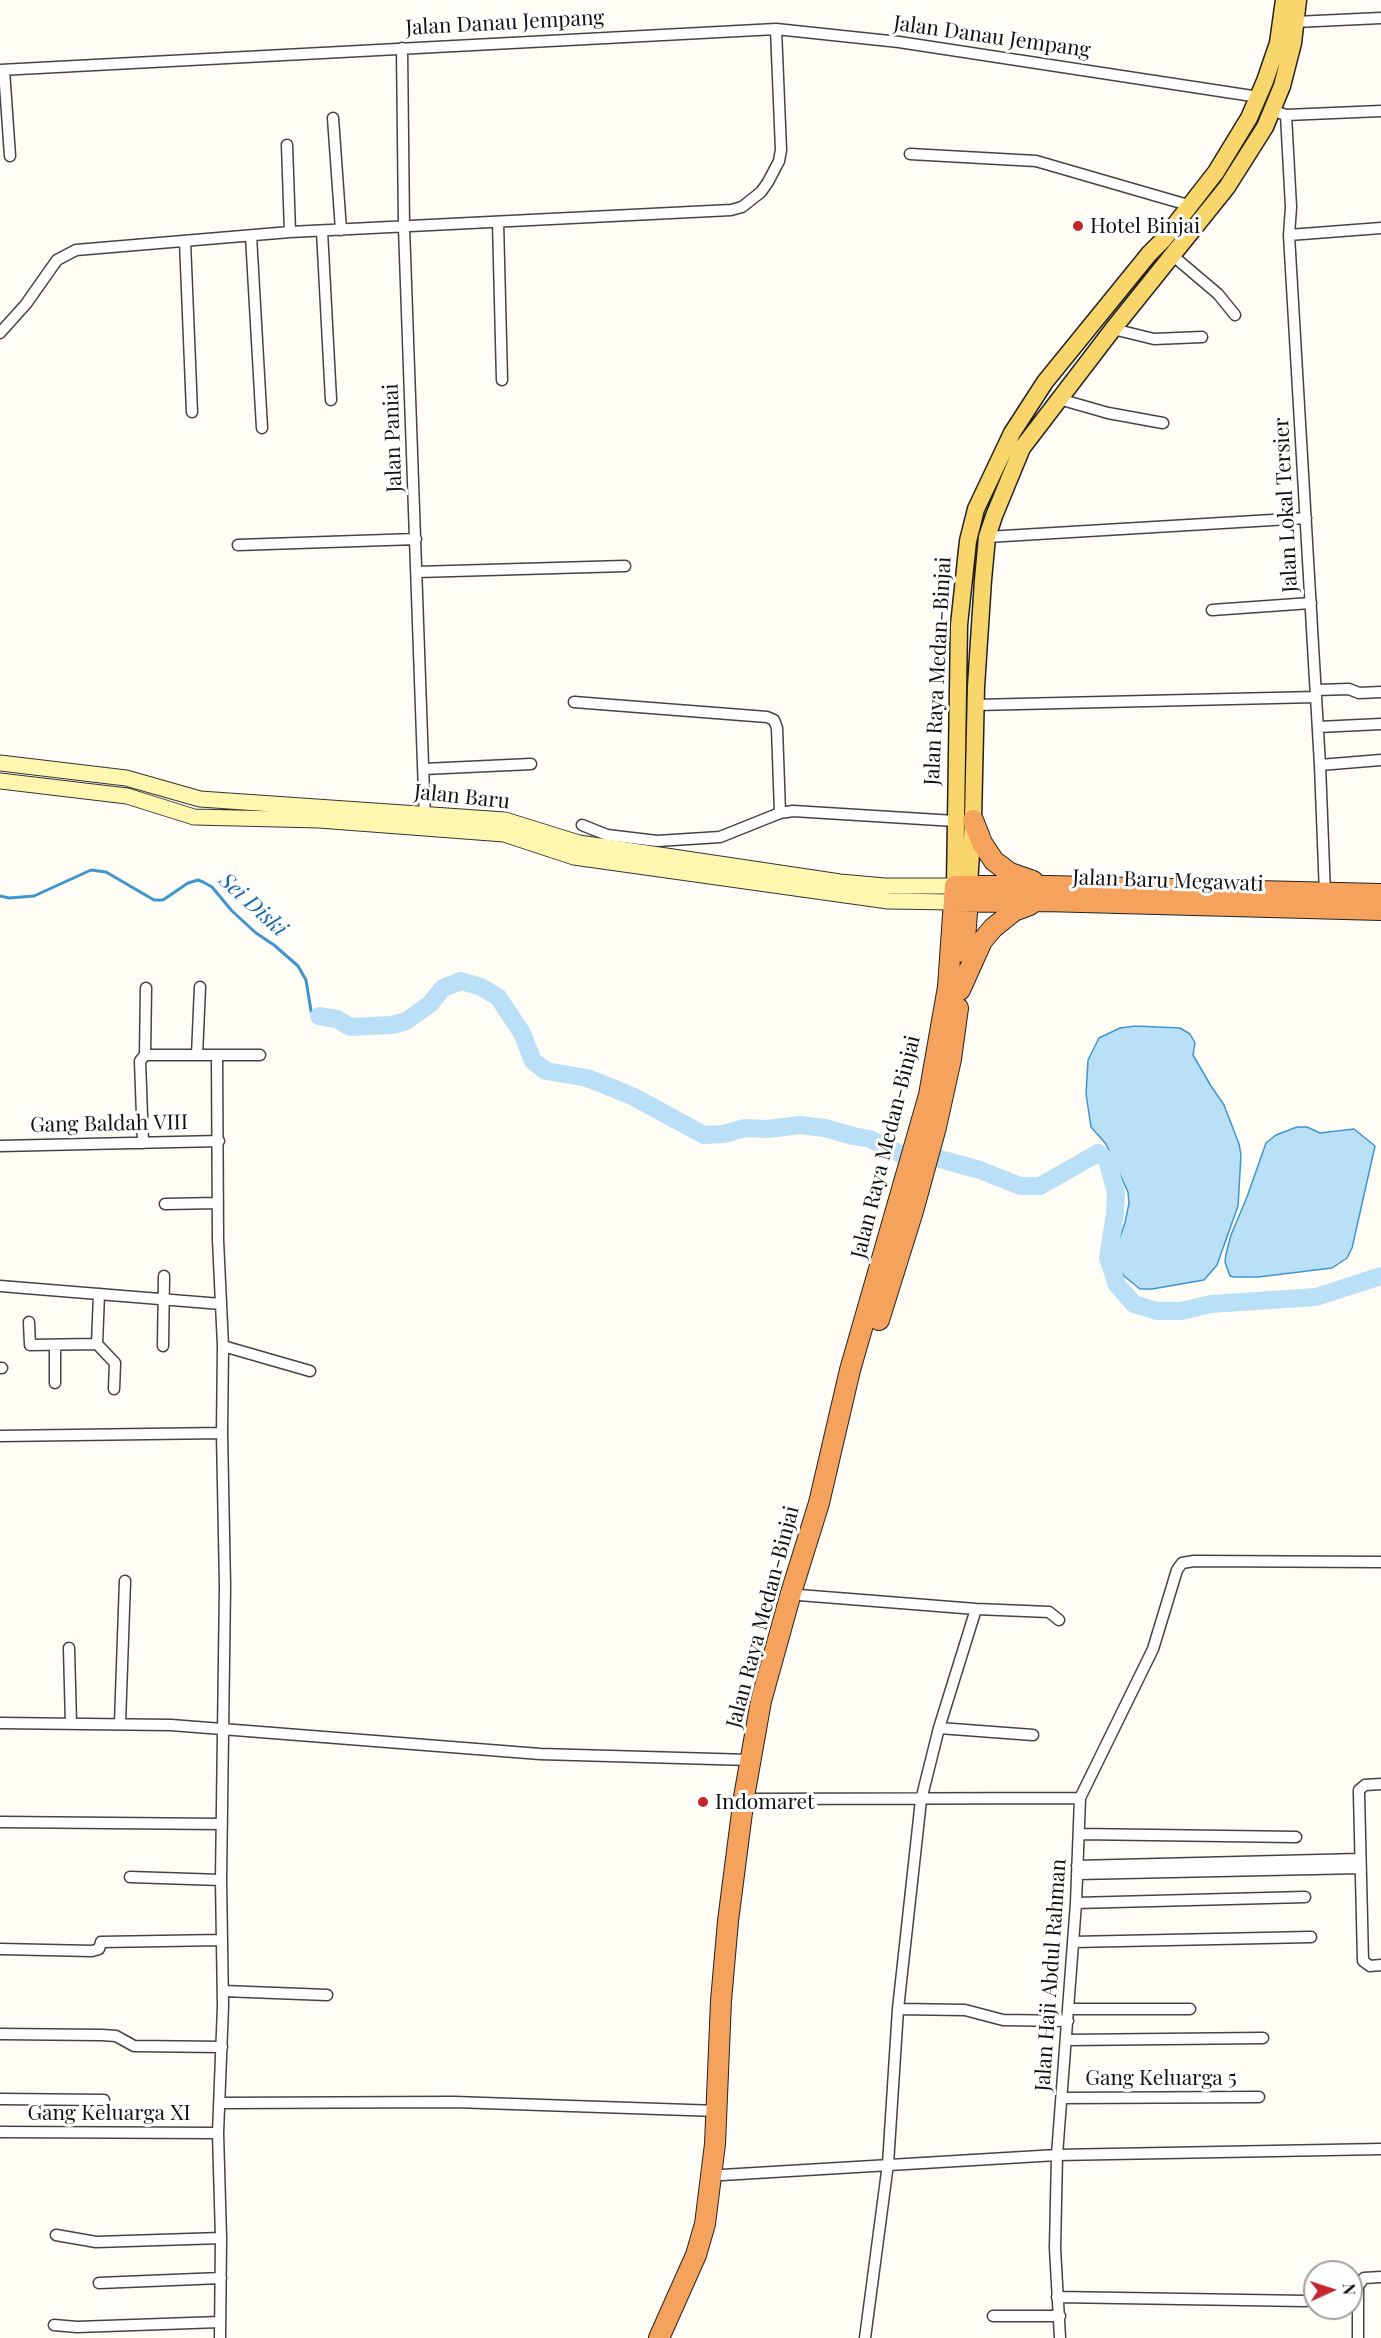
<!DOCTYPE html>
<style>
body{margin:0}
#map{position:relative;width:1381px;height:2338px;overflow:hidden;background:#fffdf5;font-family:"Playfair Display",serif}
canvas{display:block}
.north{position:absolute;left:1303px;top:2260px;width:60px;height:60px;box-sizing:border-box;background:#fff;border:2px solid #a0a0a0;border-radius:50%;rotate:87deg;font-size:16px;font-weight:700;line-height:24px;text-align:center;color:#111}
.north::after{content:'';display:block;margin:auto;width:21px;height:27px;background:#c4262e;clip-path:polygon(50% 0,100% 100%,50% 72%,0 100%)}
</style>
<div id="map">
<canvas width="1381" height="2338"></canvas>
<div class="north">N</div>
</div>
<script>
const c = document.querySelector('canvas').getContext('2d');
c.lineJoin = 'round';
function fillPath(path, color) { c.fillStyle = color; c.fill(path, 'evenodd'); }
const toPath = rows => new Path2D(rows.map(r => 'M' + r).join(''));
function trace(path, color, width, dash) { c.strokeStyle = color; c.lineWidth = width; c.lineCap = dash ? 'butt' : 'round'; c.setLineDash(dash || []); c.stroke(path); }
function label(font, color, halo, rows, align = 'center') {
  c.font = font + ' "Playfair Display",serif'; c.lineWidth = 6; c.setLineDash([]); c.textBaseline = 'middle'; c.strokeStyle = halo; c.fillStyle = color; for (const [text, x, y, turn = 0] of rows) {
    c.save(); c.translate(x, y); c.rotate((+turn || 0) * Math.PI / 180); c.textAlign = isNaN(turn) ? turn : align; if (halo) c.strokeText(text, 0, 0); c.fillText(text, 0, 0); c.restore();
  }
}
const water = toPath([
 [1136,1026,1180,1028,1190,1034,1195,1043,1193,1055,1211,1086,1224,1105,1239,1144,1241,1155,1238,1206,1217,1265,1204,1280,1152,1289,1140,1289,1124,1276,1114,1262,1116,1248,1125,1223,1129,1203,1128,1192,1106,1144,1091,1127,1086,1094,1088,1060,1099,1038,1120,1028,1136,1026],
 [1297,1127,1307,1127,1320,1133,1354,1129,1375,1146,1352,1248,1347,1258,1332,1268,1258,1277,1234,1277,1230,1276,1225,1262,1226,1254,1231,1235,1247,1197,1266,1143,1276,1135,1297,1127]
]);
fillPath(water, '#b9e0f7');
trace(water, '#3f96cf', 1.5);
trace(toPath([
 [0,896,9,898,34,896,91,870,106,872,154,900,163,900,188,883,198,880,203,882,212,887,232,911,256,933,274,945,298,966,306,980,311,1011,319,1016]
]), '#3f96cf', 3);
trace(toPath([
 [319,1016,337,1019,350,1027,392,1025,406,1021,430,1004,443,988,461,981,481,987,498,997,522,1033,533,1061,546,1071,587,1078,610,1087,632,1096,704,1135,724,1134,745,1128,767,1129,800,1125,825,1128,853,1136,870,1139,905,1156,940,1159,980,1170,1020,1186,1040,1186,1098,1153,1107,1160,1116,1192,1115,1214,1108,1258,1117,1285,1134,1304,1157,1311,1181,1311,1211,1304,1316,1297,1381,1276]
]), '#b9e0f7', 18);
const street = toPath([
 [1295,22,1381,18],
 [402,48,404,227,425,821],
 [0,70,776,29,899,42,1259,97],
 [4,70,10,156],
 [1280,113,1286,115,1381,111],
 [1286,115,1291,207,1289,235,1320,765,1325,894],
 [333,118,341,230],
 [287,145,290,232],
 [910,154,1036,161,1188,205],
 [498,222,502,380],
 [322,231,331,400],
 [1289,235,1381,228],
 [251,236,262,428],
 [185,241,192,412],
 [1172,255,1218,294,1235,315],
 [1113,329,1154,339,1202,337],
 [0,333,26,304,57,260,76,250,290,232,731,210,742,207,761,192,768,182,779,161,781,150,776,29],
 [1059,399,1108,413,1163,423],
 [987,537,1306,518],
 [238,545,416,539],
 [417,572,625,566],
 [1212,610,1311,603],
 [1316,690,1349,689,1359,693,1381,692],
 [574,702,767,717,774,720,777,728,780,813],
 [976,705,1316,697],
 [1318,727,1381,724],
 [1320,765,1381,760],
 [424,769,531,764],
 [582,825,607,835,657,841,720,837,780,813,793,811,955,821],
 [145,1055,260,1055],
 [197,1055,200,987],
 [217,1055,218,1240,223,1346,222,1433,225,1586,221,1880,223,2006,218,2133,221,2238,220,2338],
 [143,1143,140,1061,145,1055,146,988],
 [0,1146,219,1141],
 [165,1204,218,1203],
 [0,1286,221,1304],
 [99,1294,97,1344,115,1363,114,1389],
 [29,1322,30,1345,97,1344],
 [163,1346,164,1276],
 [223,1346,310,1371],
 [0,1368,2,1368],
 [55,1383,55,1345],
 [0,1436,222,1433],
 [799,1595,976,1609,1049,1612,1059,1620],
 [69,1648,71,1724],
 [0,1723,171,1725,540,1754,750,1760],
 [120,1723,125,1581],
 [939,1728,1033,1735],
 [1381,1784,1365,1785,1359,1790,1359,1794,1363,1961,1370,1966,1381,1965],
 [753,1799,1080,1798],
 [0,1822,222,1824],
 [1079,1834,1296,1837],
 [1077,1866,1360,1859],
 [1077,1874,1360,1868],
 [130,1877,221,1880],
 [1076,1903,1305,1897],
 [1073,1942,1311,1937],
 [0,1949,92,1951,99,1949,101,1942,222,1940],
 [223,1991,327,1995],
 [898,2009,965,2010,1003,2020,1068,2021],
 [1068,2009,1190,2009],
 [0,2034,102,2035,116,2036,134,2046,222,2047],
 [1067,2040,1263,2038],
 [1063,2098,1259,2097],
 [0,2099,104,2100],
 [220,2103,454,2102,718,2111],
 [0,2132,218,2133],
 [713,2174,722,2175,1057,2155,1381,2149],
 [56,2235,96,2242,221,2238],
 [99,2283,221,2278],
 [1057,2297,1306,2301],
 [993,2316,1060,2316],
 [54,2325,77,2327,220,2322],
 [865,2338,888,2164,898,2009,921,1800,939,1728,976,1609],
 [1060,2338,1055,2248,1057,2155,1076,1903,1080,1798,1153,1649,1177,1570,1182,1563,1194,1561,1381,1562],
 [1358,2338,1358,2286,1364,2278,1381,2277]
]);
const secondary = toPath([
 [0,763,126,778,200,799,505,820,579,843,840,882,885,886,955,886],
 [0,781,127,796,194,817,319,820,504,834,574,857,888,901,954,902]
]);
const primary = toPath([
 [955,886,959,625,968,541,976,509,1012,433,1045,382,1149,254,1163,240,1216,172,1249,118,1265,81,1278,43,1284,0],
 [969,886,973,820,976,687,983,580,987,537,994,516,1022,448,1113,329,1227,187,1265,127,1282,86,1293,43,1298,0]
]);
const highway = toPath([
 [973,820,982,843,994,861,1010,873,1033,881],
 [955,902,1044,901,1381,910],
 [964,952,969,886],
 [960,990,982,941,993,928,1014,911,1030,905],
 [879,1320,913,1211,936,1127,951,1059,958,1008],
 [659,2338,696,2255,705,2224,715,2144,721,2001,728,1921,744,1797,761,1701,791,1593,819,1503,850,1370,929,1095,948,987,955,886,1049,886,1381,894]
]);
trace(street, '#444', 13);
trace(secondary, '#333', 17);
trace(primary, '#222', 19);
trace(highway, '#222', 22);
trace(street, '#fff', 10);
trace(secondary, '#fff6b0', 15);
trace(primary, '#f9d66b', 16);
trace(highway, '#f5a25d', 20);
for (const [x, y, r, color] of [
 [1078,226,6,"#c4262e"],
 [703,1802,6,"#c4262e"]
]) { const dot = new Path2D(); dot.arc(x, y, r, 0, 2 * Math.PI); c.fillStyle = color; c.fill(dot); trace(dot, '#fff', 2); }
label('21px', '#111', '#fff', [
 ["Jalan Danau Jempang",505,23,-3],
 ["Jalan Danau Jempang",992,37,8],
 ["Jalan Paniai",393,438,-92],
 ["Jalan Lokal Tersier",1286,505,-93],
 ["Jalan Raya Medan-Binjai",938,671,-87],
 ["Jalan Baru",462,797,6],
 ["Jalan Baru Megawati",1168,881,2],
 ["Gang Baldah VIII",109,1124,-1],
 ["Jalan Raya Medan-Binjai",886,1147,-76],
 ["Jalan Raya Medan-Binjai",763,1617,-75],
 ["Jalan Haji Abdul Rahman",1051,1975,-86],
 ["Gang Keluarga 5",1161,2078],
 ["Gang Keluarga XI",109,2113]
]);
label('21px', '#111', '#fff', [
 ["Hotel Binjai",1090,226],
 ["Indomaret",715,1802]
], 'left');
label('italic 22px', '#1768a6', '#fff', [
 ["Sei Diski",253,905,42]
]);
</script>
